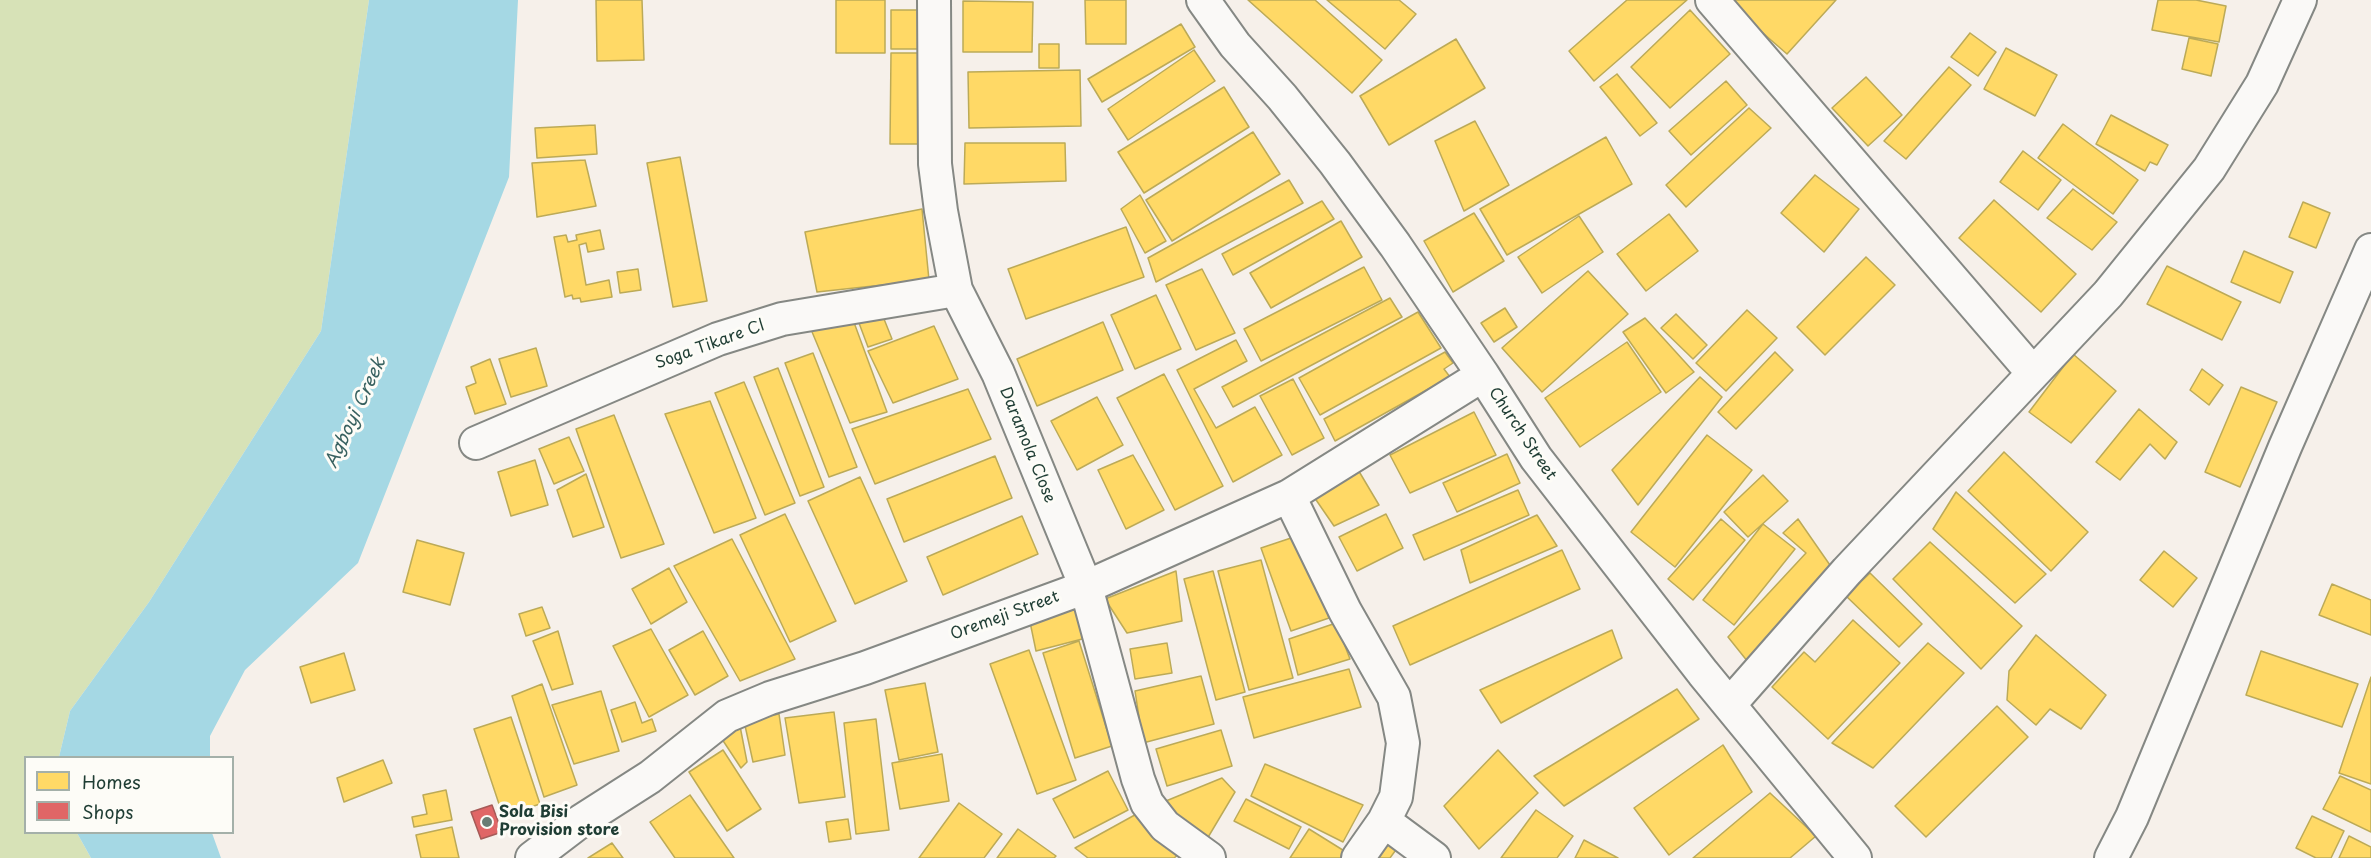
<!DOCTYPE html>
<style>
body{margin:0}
#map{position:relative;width:2371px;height:858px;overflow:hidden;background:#f6f0ea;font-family:"Playpen Sans",sans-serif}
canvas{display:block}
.legend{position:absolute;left:24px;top:756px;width:210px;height:78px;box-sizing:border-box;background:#fdfcf7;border:2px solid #a4b0a9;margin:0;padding:8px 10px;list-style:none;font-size:18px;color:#1f3d34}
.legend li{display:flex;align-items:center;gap:12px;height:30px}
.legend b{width:30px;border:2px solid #a4b0a9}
</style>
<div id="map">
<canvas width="2371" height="858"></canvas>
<ul class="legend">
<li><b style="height:16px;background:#ffd966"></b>Homes</li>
<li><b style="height:16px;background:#e06666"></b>Shops</li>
</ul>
</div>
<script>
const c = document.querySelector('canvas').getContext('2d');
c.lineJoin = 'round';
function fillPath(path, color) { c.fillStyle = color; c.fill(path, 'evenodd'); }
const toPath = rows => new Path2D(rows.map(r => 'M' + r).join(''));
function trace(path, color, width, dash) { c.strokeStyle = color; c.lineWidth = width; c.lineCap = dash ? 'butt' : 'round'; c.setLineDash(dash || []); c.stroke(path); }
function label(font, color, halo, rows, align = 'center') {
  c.font = font + ' "Playpen Sans",sans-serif'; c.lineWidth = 6; c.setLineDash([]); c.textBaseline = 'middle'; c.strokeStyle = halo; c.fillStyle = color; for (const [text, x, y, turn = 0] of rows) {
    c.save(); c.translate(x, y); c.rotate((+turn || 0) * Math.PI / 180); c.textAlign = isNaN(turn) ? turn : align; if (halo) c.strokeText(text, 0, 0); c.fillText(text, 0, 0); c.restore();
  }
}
fillPath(toPath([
 [0,0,369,0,321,331,149,602,70,711,59,757,26,758,26,832,77,833,91,858,0,858]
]), '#d7e2b7');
fillPath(toPath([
 [369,0,518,0,509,177,358,563,245,670,210,736,210,757,59,757,70,711,149,602,321,331],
 [77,833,212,833,221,858,91,858]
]), '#a5d8e4');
const homes = toPath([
 [596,0,642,0,644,60,597,61,596,0],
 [836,0,885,0,885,53,836,53,836,0],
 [1085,0,1126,0,1126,44,1086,44,1085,0],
 [1248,0,1315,0,1382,60,1352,93,1248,0],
 [1327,0,1399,0,1416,14,1385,49,1327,0],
 [1627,0,1687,0,1594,81,1569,51,1627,0],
 [1725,0,1836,0,1787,54,1725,0],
 [2158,0,2196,0,2226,6,2219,42,2152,30,2158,0],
 [963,1,1033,2,1032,52,963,52,963,1],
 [891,10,919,10,919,49,891,49,891,10],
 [1690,10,1730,54,1670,108,1631,67,1690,10],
 [1181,24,1195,47,1102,102,1088,79,1181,24],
 [1970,33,1996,52,1978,76,1951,57,1970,33],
 [2189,38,2218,44,2211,76,2182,69,2189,38],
 [1456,39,1485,88,1389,145,1360,96,1456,39],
 [1039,44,1059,44,1059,68,1039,68,1039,44],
 [2006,48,2057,75,2035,116,1984,89,2006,48],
 [1194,50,1215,81,1128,140,1108,109,1194,50],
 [891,53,919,53,919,144,890,144,891,53],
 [1949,67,1971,85,1906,159,1884,141,1949,67],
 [1080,70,1081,126,969,128,968,72,1080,70],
 [1617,74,1657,123,1640,136,1600,87,1617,74],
 [1866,77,1902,115,1868,146,1832,108,1866,77],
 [1726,81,1747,105,1691,155,1669,131,1726,81],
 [1224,87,1249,127,1144,193,1118,152,1224,87],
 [1749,108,1771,128,1686,207,1666,185,1749,108],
 [2111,115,2168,145,2157,165,2150,162,2145,171,2096,144,2111,115],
 [1475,121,1509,185,1464,211,1435,141,1475,121],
 [2063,124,2138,180,2113,214,2038,158,2063,124],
 [595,125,597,154,537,158,535,128,595,125],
 [1253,132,1280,174,1172,241,1146,200,1253,132],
 [1606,137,1632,184,1507,255,1480,209,1606,137],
 [965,143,1065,143,1066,181,964,184,965,143],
 [2023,151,2061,180,2038,210,2000,182,2023,151],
 [680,157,707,301,673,307,647,163,680,157],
 [585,160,596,206,537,217,532,163,585,160],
 [1815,175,1859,209,1824,252,1781,213,1815,175],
 [1289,180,1303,203,1156,282,1148,258,1289,180],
 [2073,189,2117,222,2092,250,2047,218,2073,189],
 [1140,195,1166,241,1145,253,1121,209,1140,195],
 [1994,200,2076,274,2041,312,1959,238,1994,200],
 [1322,201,1334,219,1233,275,1222,254,1322,201],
 [2303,202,2330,213,2316,248,2289,237,2303,202],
 [922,209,929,280,817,292,805,232,922,209],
 [1474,213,1504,261,1453,292,1424,241,1474,213],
 [1669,214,1698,251,1646,291,1617,254,1669,214],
 [1579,216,1603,252,1542,293,1518,257,1579,216],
 [1341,221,1362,257,1271,308,1250,273,1341,221],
 [1126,227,1144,277,1026,319,1008,269,1126,227],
 [600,230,604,249,588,252,586,243,579,245,586,285,609,280,612,297,581,302,580,298,573,299,572,295,565,297,554,237,566,235,568,242,577,240,576,235,600,230],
 [2244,251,2293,272,2280,303,2231,282,2244,251],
 [1866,257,1895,285,1825,355,1797,327,1866,257],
 [2167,266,2241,302,2222,340,2147,304,2167,266],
 [1364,267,1382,300,1261,361,1244,329,1364,267],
 [638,269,641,290,620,293,617,272,638,269],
 [1202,269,1235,333,1196,350,1166,285,1202,269],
 [1588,271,1628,314,1542,392,1502,348,1588,271],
 [1156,295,1181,349,1135,369,1111,315,1156,295],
 [1390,298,1402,317,1233,407,1222,387,1390,298],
 [1505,308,1517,327,1494,342,1481,323,1505,308],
 [1747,310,1777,338,1726,391,1696,363,1747,310],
 [1418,312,1441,348,1320,415,1299,378,1418,312],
 [1676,314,1707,345,1693,359,1661,328,1676,314],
 [852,317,887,412,850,423,810,327,852,317],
 [1645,318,1694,372,1666,393,1623,332,1645,318],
 [884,319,892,339,868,347,859,323,884,319],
 [1103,322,1123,370,1037,406,1017,359,1103,322],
 [934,326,958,379,893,403,868,351,934,326],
 [1236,340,1247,361,1194,389,1216,428,1255,407,1282,455,1233,482,1177,370,1236,340],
 [1627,342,1661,392,1580,447,1545,398,1627,342],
 [536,348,547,386,511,397,499,359,536,348],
 [1445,352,1453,363,1444,369,1450,377,1335,441,1324,419,1445,352],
 [1775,352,1793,370,1736,429,1718,412,1775,352],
 [813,353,857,467,829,477,785,363,813,353],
 [2073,354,2116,391,2071,443,2029,412,2073,354],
 [490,359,506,404,475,414,466,387,476,383,471,367,490,359],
 [778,368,824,487,800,496,754,377,778,368],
 [2202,369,2223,385,2209,405,2190,390,2202,369],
 [1164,374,1223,486,1175,510,1117,398,1164,374],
 [1700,377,1722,397,1638,505,1612,470,1700,377],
 [1293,379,1324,438,1292,455,1260,396,1293,379],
 [744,382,795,503,765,515,715,393,744,382],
 [2241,387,2277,402,2240,487,2205,472,2241,387],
 [968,389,991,439,875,484,852,429,968,389],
 [1097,397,1123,445,1077,470,1051,421,1097,397],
 [710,401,756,518,714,533,665,414,710,401],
 [2139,409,2177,442,2165,459,2150,444,2120,480,2096,462,2139,409],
 [1474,412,1496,455,1410,493,1390,455,1474,412],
 [614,415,664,544,621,558,576,429,614,415],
 [1707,435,1752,470,1675,567,1631,532,1707,435],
 [569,437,584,471,554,484,539,449,569,437],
 [2004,452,2088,532,2051,571,1968,491,2004,452],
 [1507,454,1520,483,1457,512,1443,483,1507,454],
 [1133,455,1164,510,1126,529,1098,470,1133,455],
 [995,456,1012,498,904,542,887,499,995,456],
 [535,460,548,505,511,516,498,472,535,460],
 [1357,468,1379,505,1334,526,1312,494,1357,468],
 [586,474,604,527,573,537,557,490,586,474],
 [1763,475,1788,501,1748,537,1724,512,1763,475],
 [860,477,907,581,855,604,808,501,860,477],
 [1518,490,1529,515,1424,560,1413,535,1518,490],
 [1956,492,2046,574,2015,603,1933,529,1956,492],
 [785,514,836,621,790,642,740,535,785,514],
 [1386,514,1403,548,1357,571,1339,537,1386,514],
 [1537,515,1557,546,1470,583,1461,550,1537,515],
 [1022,516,1038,554,943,595,927,557,1022,516],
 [1721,519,1745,540,1693,600,1668,579,1721,519],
 [1798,519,1832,568,1748,662,1728,637,1806,553,1783,533,1798,519],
 [1763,524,1795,549,1734,625,1703,600,1763,524],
 [1300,535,1329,618,1291,631,1261,548,1300,535],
 [732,539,795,659,740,681,674,566,732,539],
 [417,540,464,553,450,605,403,592,417,540],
 [1930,542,2022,626,1981,669,1893,579,1930,542],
 [1562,550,1580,589,1410,665,1393,626,1562,550],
 [2164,551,2197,578,2173,607,2140,580,2164,551],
 [1261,560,1293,678,1249,690,1218,571,1261,560],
 [669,568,687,602,651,624,632,589,669,568],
 [1176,571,1182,621,1127,633,1105,599,1176,571],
 [1213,571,1245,692,1216,700,1184,579,1213,571],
 [1870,573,1922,624,1899,647,1846,596,1870,573],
 [2332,584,2371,600,2371,635,2319,615,2332,584],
 [542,607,550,628,526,636,519,614,542,607],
 [1079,607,1086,638,1036,651,1030,622,1079,607],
 [1853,620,1900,663,1828,739,1772,687,1804,652,1815,662,1853,620],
 [1336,623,1350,659,1298,675,1289,639,1336,623],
 [651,629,688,695,649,717,613,646,651,629],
 [1612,630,1622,658,1501,723,1480,690,1612,630],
 [558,631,573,684,552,690,533,641,558,631],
 [703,631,728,676,695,695,669,650,703,631],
 [2036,635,2106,695,2081,729,2050,709,2036,725,2007,700,2009,671,2036,635],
 [1079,641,1112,746,1075,758,1043,653,1079,641],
 [1167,643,1172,673,1135,679,1130,649,1167,643],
 [1928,643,1964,673,1873,768,1832,743,1928,643],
 [1029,650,1076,780,1037,794,990,664,1029,650],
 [2261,651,2358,684,2342,727,2246,695,2261,651],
 [344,653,355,690,311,703,300,667,344,653],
 [1349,669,1361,707,1254,738,1243,697,1349,669],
 [1201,676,1214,724,1143,743,1135,691,1201,676],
 [2371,677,2371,784,2339,773,2371,677],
 [925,683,938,752,899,760,885,690,925,683],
 [542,684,577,785,544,797,512,696,542,684],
 [1677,689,1699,719,1564,806,1534,776,1677,689],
 [601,691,619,751,574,764,552,705,601,691],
 [635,702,642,723,652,719,656,731,622,742,611,710,635,702],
 [1997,706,2028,737,1926,837,1895,806,1997,706],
 [834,712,845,797,799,803,785,718,834,712],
 [779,714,785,755,753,762,744,721,779,714],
 [511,717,540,804,503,816,474,729,511,717],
 [876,719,889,830,856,834,844,723,876,719],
 [740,726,747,762,741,768,718,733,740,726],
 [1221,730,1232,766,1167,786,1156,749,1221,730],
 [1723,745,1752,792,1669,855,1634,808,1723,745],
 [723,750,761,809,727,831,689,772,723,750],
 [1498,750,1538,793,1479,849,1444,806,1498,750],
 [942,754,949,801,900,809,892,763,942,754],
 [383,760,392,783,344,802,337,778,383,760],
 [1265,764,1363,805,1343,842,1251,796,1265,764],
 [1108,771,1128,810,1074,838,1053,799,1108,771],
 [2340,776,2371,790,2371,832,2323,809,2340,776],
 [1222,778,1235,792,1207,839,1161,803,1222,778],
 [446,790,452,820,414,827,412,817,427,814,423,795,446,790],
 [1770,793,1816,836,1790,858,1693,858,1770,793],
 [690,795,734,858,675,858,650,822,690,795],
 [1246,799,1301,827,1289,849,1234,821,1246,799],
 [959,803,1002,834,984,858,919,858,959,803],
 [1536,810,1573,836,1557,858,1501,858,1536,810],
 [1142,811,1179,854,1174,858,1088,858,1075,848,1142,811],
 [2312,816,2344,831,2331,858,2316,858,2296,848,2312,816],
 [848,819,851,839,829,842,826,822,848,819],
 [452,827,459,858,421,858,416,835,452,827],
 [1018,829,1056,856,1054,858,997,858,1018,829],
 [1309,829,1346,852,1343,858,1290,858,1309,829],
 [2349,836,2371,847,2371,858,2339,858,2349,836],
 [1386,837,1398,847,1390,858,1371,858,1386,837],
 [1584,840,1618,858,1575,858,1584,840],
 [612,843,623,858,588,858,612,843]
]);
fillPath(homes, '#ffd966');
trace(homes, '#bcaa57', 1.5);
const shops = toPath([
 [492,805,502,832,481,839,471,812,492,805]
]);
fillPath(shops, '#e06666');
trace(shops, '#a65a57', 1.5);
const minor = toPath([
 [934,0,935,164,941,211,956,290,998,373,1086,587,1138,779,1147,803,1165,826,1209,858],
 [1203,0,1235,45,1282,97,1335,163,1395,245,1483,375,1536,458,1703,673,1855,858],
 [1712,0,2033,373],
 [476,443,718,339,782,319,956,290],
 [1289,496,1345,611,1394,697,1403,743,1396,797,1384,821,1358,858],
 [1730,704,1847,571,2108,294,2209,169,2262,84,2300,0],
 [1384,821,1434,858],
 [532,858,578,823,650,777,727,716,770,698,865,668,1086,587,1289,496,1483,375],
 [2111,858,2132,817,2285,447,2371,250]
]);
trace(minor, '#858884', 36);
trace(minor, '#faf9f7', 32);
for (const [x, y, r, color] of [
 [487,822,6,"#6a7c74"]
]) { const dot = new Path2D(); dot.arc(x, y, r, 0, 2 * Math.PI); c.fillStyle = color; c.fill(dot); trace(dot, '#fdfcf7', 2); }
label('16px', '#1f3d34', '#fdfcf7', [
 ["Soga Tikare Cl",710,345,-20],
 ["Church Street",1522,434,56],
 ["Daramola Close",1027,445,68],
 ["Oremeji Street",1005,616,-20]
]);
label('bold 16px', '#1f3d34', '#fdfcf7', [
 ["Sola Bisi",499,813],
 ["Provision store",499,831]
], 'left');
label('italic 18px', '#386160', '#fdfcf7', [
 ["Agboyi Creek",356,413,-65]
]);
</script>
